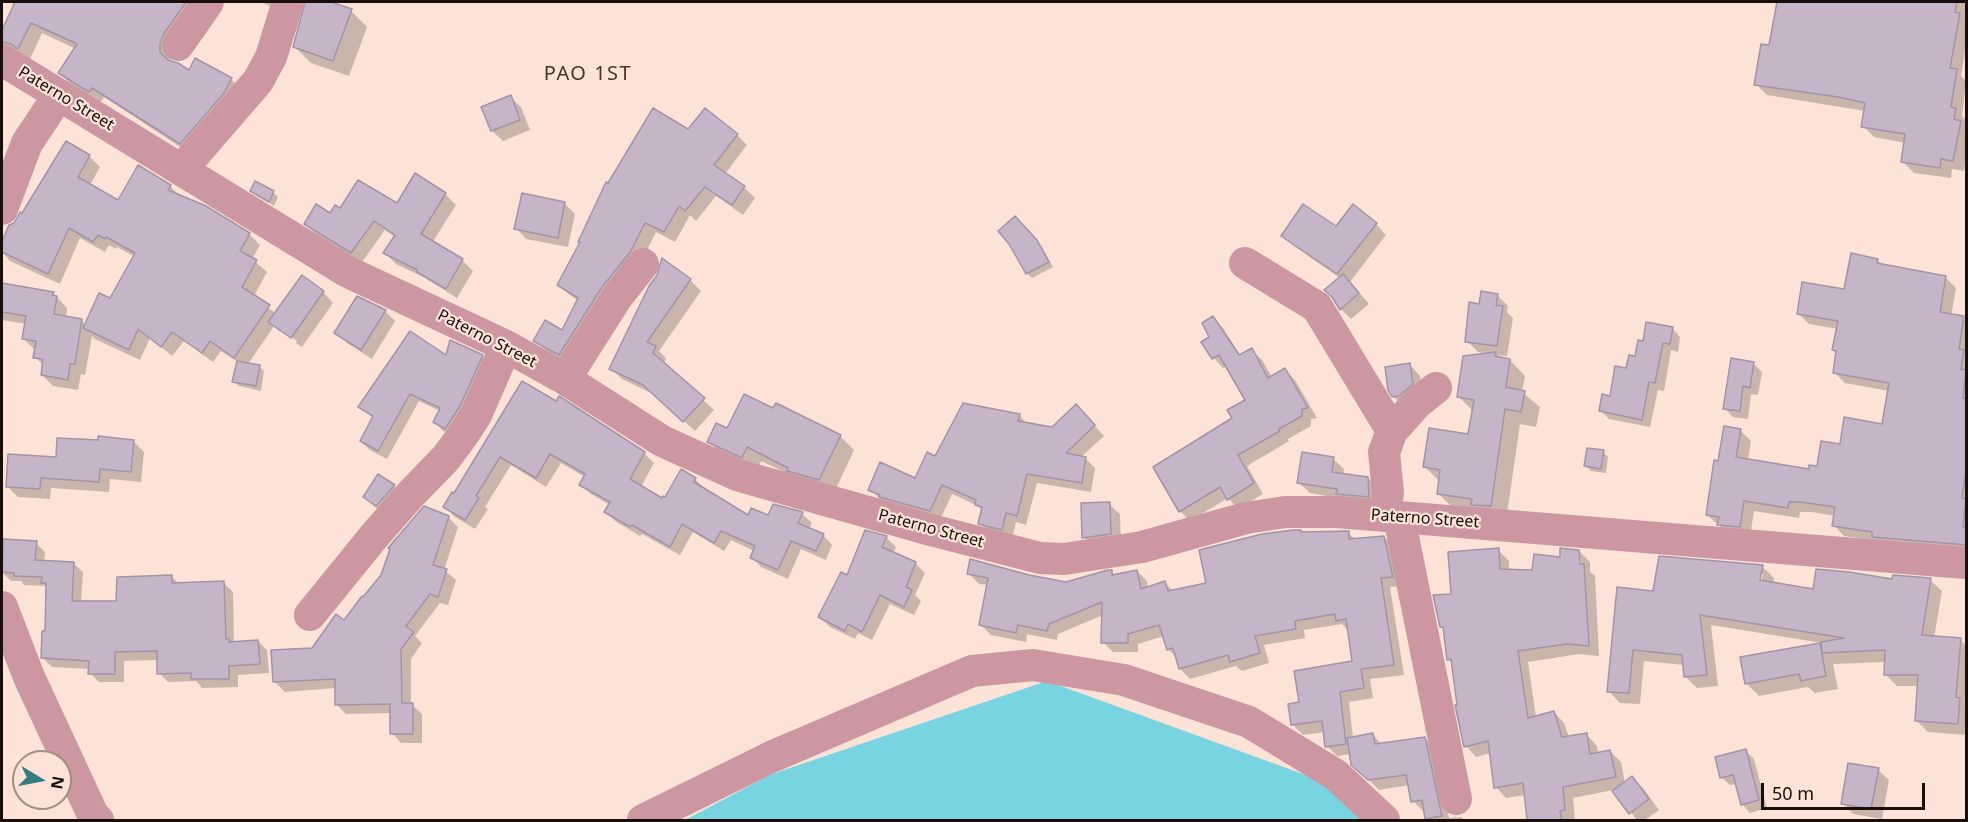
<!DOCTYPE html>
<style>
body{margin:0}
#map{position:relative;width:1968px;height:822px;overflow:hidden;background:#fde3d7;font-family:"Noto Sans",sans-serif}
canvas{display:block}
.frame{position:absolute;inset:0;border:3px solid #180f0b;pointer-events:none}
.north{position:absolute;left:12px;top:750px;width:60px;height:60px;box-sizing:border-box;background:#fde3d7;border:2px solid #a18e85;border-radius:50%;rotate:100deg;font-size:16px;font-weight:700;line-height:24px;text-align:center;color:#180f0b}
.north::after{content:'';display:block;margin:auto;width:21px;height:27px;background:#347d80;clip-path:polygon(50% 0,100% 100%,50% 72%,0 100%)}
.scale{position:absolute;left:1761px;top:783px;width:164px;height:27px;box-sizing:border-box;border:3px solid #180f0b;border-top:0;padding-left:8px;font-size:18px;line-height:21px;white-space:nowrap;color:#180f0b;-webkit-text-stroke:4px #fde3d7;paint-order:stroke}
</style>
<div id="map">
<canvas width="1968" height="822"></canvas>
<div class="frame"></div>
<div class="north">N</div>
<div class="scale">50 m</div>
</div>
<script>
const c = document.querySelector('canvas').getContext('2d');
c.lineJoin = 'round';
function fillPath(path, color) { c.fillStyle = color; c.fill(path, 'evenodd'); }
const toPath = rows => new Path2D(rows.map(r => 'M' + r).join(''));
function trace(path, color, width, dash) { c.strokeStyle = color; c.lineWidth = width; c.lineCap = dash ? 'butt' : 'round'; c.setLineDash(dash || []); c.stroke(path); }
function label(font, color, halo, rows, align = 'center') {
  c.font = font + ' "Noto Sans",sans-serif'; c.lineWidth = 4.5; c.setLineDash([]); c.textBaseline = 'middle'; c.strokeStyle = halo; c.fillStyle = color; for (const [text, x, y, turn = 0] of rows) {
    c.save(); c.translate(x, y); c.rotate((+turn || 0) * Math.PI / 180); c.textAlign = isNaN(turn) ? turn : align; if (halo) c.strokeText(text, 0, 0); c.fillText(text, 0, 0); c.restore();
  }
}
fillPath(toPath([
 [1047,681,1336,786,1364,820,685,820,772,774]
]), '#79d4e1');
fillPath(toPath([
 [13,2,205,2,170,56,170,63,189,72,231,79,242,90,191,154,104,97,101,102,71,84,60,73,76,49,42,33,30,59,2,47,2,33,15,6,12,4],
 [261,2,286,2,280,11],
 [308,2,326,2,351,11,367,27,349,76,311,63,295,47],
 [1779,2,1966,2,1966,46,1961,76,1966,81,1962,116,1966,121,1966,158,1964,171,1952,169,1951,178,1914,173,1903,162,1906,143,1874,137,1863,126,1865,111,1767,95,1756,84,1771,47],
 [510,97,521,107,530,130,503,141,492,131],
 [689,131,737,135,747,145,725,174,744,187,755,198,743,215,716,196,696,221,690,215,675,242,656,232,641,262,570,364,546,351,535,340,563,332,579,301,570,295,559,285],
 [67,143,89,156,100,167,90,185,119,202,170,186,181,197,249,234,260,245,252,259,267,272,254,296,276,314,323,292,333,303,302,347,296,343,297,341,280,329,280,332,274,326,248,364,259,366,264,371,261,391,239,386,234,381,238,362,221,351,213,362,184,341,172,356,150,338,140,360,95,339,92,336,85,375,81,374,78,390,53,386,42,375,44,366,35,357,35,350,24,339,26,324,2,320,2,284,53,293,67,308,66,318,81,320,86,325,111,300,135,257,117,247,116,249,109,245,105,252,80,238,60,284,10,261,2,252,2,245,10,226,23,215],
 [416,175,445,194,456,205,432,243,462,260,473,271,457,298,425,278,396,264,385,253,395,237,385,230,362,262,316,234,306,224,341,210,397,205],
 [252,190,273,192,278,197,274,206],
 [564,203,575,214,568,247,526,239,516,228],
 [1015,218,1042,247,1053,267,1032,278,1027,273],
 [1376,224,1386,235,1350,282,1369,304,1351,319,1341,309,1340,278,1294,246,1283,236],
 [1877,260,1883,266,1945,277,1956,288,1951,316,1963,317,1966,321,1966,554,1844,536,1834,525,1835,516,1812,512,1800,512,1799,518,1754,511,1750,537,1730,535,1707,515,1719,463,1740,430,1751,441,1748,460,1810,470,1818,468,1841,446,1883,426,1889,391,1845,383,1834,372,1837,353,1834,350,1838,329,1809,324,1799,314,1845,291],
 [690,280,701,291,659,351,666,358,664,364,714,410,695,431,655,395,622,379,611,368],
 [1497,295,1508,306,1507,312,1513,318,1507,356,1497,355,1501,359,1510,360,1525,376,1522,392,1540,407,1536,427,1520,424,1506,521,1454,509,1438,493,1440,482,1425,467,1469,436,1473,411,1458,396,1489,354,1478,352,1467,341,1481,306],
 [385,311,395,321,372,359,347,343,336,332],
 [1213,318,1223,328,1241,356,1252,350,1262,360,1272,377,1285,370,1295,380,1317,418,1311,419,1311,426,1288,439,1289,441,1247,466,1263,494,1238,509,1228,498,1190,521,1180,511,1234,419,1247,401,1227,366,1223,368,1214,358,1203,343,1211,337],
 [1672,328,1680,337,1678,352,1671,350,1664,391,1658,390,1650,427,1609,419,1601,411,1636,358,1644,343],
 [482,356,490,365,455,436,443,431,435,422,440,411,419,401,387,459,370,450,361,441,373,418,360,407,447,357],
 [1753,363,1762,372,1758,395,1751,394,1748,419,1733,417,1725,409],
 [1410,365,1420,376,1423,395,1404,407,1393,396],
 [523,383,644,453,654,463,641,487,662,500,695,479,705,489,749,518,802,514,812,523,809,529,823,535,832,545,826,560,801,549,788,579,761,567,752,557,754,551,731,540,724,551,693,532,680,555,642,534,640,536,615,521,606,512,610,505,591,494,581,484,585,477,561,463,546,487,511,465,485,507,488,509,475,529,455,517,445,507,455,495],
 [774,410,840,436,854,450,834,493,797,478,761,461,757,471,723,456,709,441,728,430],
 [1019,415,1027,424,1053,428,1086,416,1104,436,1081,457,1085,458,1095,468,1091,492,1037,483,1026,525,1016,522,1012,539,990,533,980,523,983,511,976,505,952,494,940,520,880,499,870,489,915,480,935,458],
 [133,441,144,452,141,482,110,479,109,492,51,488,50,499,18,497,7,486,57,459],
 [1603,452,1608,457,1606,473,1591,471,1586,466],
 [1333,459,1344,469,1343,475,1368,478,1378,489,1379,506,1310,493,1299,483],
 [379,476,394,486,404,497,388,516,375,507,365,497],
 [1109,504,1120,514,1121,544,1094,548,1084,537],
 [448,517,458,527,444,570,456,580,448,605,440,603,415,636,422,643,411,659,411,704,422,714,422,743,401,743,392,733,391,713,346,714,336,704,336,688,285,692,275,682,345,622],
 [1302,533,1348,533,1356,540,1384,537,1394,547,1402,586,1390,587,1404,675,1370,679,1373,698,1349,702,1353,738,1373,735,1382,745,1425,738,1435,748,1449,818,1461,817,1465,820,1428,820,1425,811,1423,811,1413,801,1410,785,1379,790,1353,764,1351,754,1337,756,1327,746,1325,732,1303,735,1293,725,1301,703,1353,663,1348,630,1342,624,1304,630,1305,638,1264,645,1269,663,1242,671,1236,666,1190,679,1180,669,1178,659,1168,649,1164,636,1138,644,1138,652,1113,652,1103,642,1103,615,1058,634,1057,640,1027,634,1026,642,991,635,981,625,989,585,979,584,969,574,1029,577,1066,584,1111,571,1116,576,1137,571,1147,581,1148,588,1165,583,1173,591,1208,584],
 [886,537,896,547,893,553,915,563,925,573,915,595,921,601,914,615,890,604,872,640,858,633,855,639,830,627,820,617,847,577],
 [36,543,45,552,44,562,73,563,83,572,81,602,118,602,172,577,179,584,224,583,233,592,234,643,258,641,267,650,269,673,238,675,238,687,202,688,196,681,168,682,159,673,158,660,124,661,124,682,99,682,90,673,90,669,52,667,42,657,46,633,47,586,24,585,21,581,11,581,2,572],
 [1498,550,1509,561,1509,571,1533,572,1579,551,1590,562,1590,572,1595,576,1599,656,1579,654,1528,662,1536,717,1554,712,1564,723,1569,737,1587,735,1597,746,1598,754,1610,751,1621,762,1625,783,1632,778,1643,788,1659,810,1645,820,1637,820,1613,790,1573,798,1575,820,1527,820,1526,795,1506,798,1496,787,1491,753,1476,757,1466,746,1453,664,1448,659,1445,631,1441,626,1452,596],
 [1578,559,1581,559,1582,572],
 [1762,566,1774,578,1773,584,1814,591,1894,581,1930,580,1942,591,1934,638,1961,640,1966,646,1966,735,1928,732,1916,720,1919,686,1897,686,1885,674,1886,662,1833,664,1838,689,1815,693,1808,687,1759,696,1746,683,1742,659,1822,643,1711,625,1718,686,1697,688,1686,677,1684,665,1644,661,1640,704,1620,703,1609,691,1654,592],
 [1760,574,1763,574,1760,588],
 [1746,751,1754,759,1767,808,1750,813,1742,804,1737,784,1730,785,1721,777],
 [1878,770,1889,780,1882,819,1853,814,1843,803]
]), '#0003');
const building = toPath([
 [15,2,186,2,163,35,160,43,160,52,168,60,178,63,189,70,195,58,232,78,224,93,180,144,92,88,89,92,58,73,77,44,31,23,18,49,11,44,2,42,2,30,15,2],
 [305,2,331,2,352,9,333,61,293,47,305,2],
 [1777,2,1957,2,1955,12,1960,13,1950,68,1957,69,1951,107,1956,108,1954,119,1961,121,1953,161,1941,159,1940,168,1901,162,1905,134,1861,127,1865,103,1838,97,1754,85,1761,44,1769,45,1777,2],
 [511,95,520,120,491,131,481,107,511,95],
 [653,108,688,129,705,108,738,134,714,165,745,186,732,205,705,187,685,211,679,206,664,232,645,223,631,251,602,287,559,355,533,341,545,320,562,330,578,298,557,285,580,242,578,242,606,182,608,183,653,108],
 [66,141,90,155,78,177,118,200,138,165,171,185,168,190,206,206,250,233,240,251,257,260,242,287,270,305,234,358,210,341,202,353,172,332,161,347,138,329,129,350,83,328,99,293,110,298,135,253,106,237,105,239,98,235,93,242,69,228,48,274,2,252,2,241,9,225,14,223,20,212,22,213,66,141],
 [415,173,446,193,421,234,463,259,446,289,417,272,417,270,383,253,395,235,374,221,351,253,304,224,316,204,330,213,335,205,340,208,358,180,397,203,415,173],
 [255,181,274,191,269,202,250,191,255,181],
 [522,193,565,202,558,238,514,229,522,193],
 [1303,204,1336,226,1353,204,1377,223,1337,274,1281,236,1303,204],
 [1015,216,1037,240,1049,262,1026,274,1009,244,998,231,1015,216],
 [1851,253,1878,259,1877,263,1946,276,1940,312,1964,316,1959,349,1964,350,1961,369,1966,370,1963,398,1966,399,1966,471,1962,498,1966,499,1963,527,1966,528,1966,545,1872,537,1872,532,1832,526,1835,507,1800,502,1789,502,1788,508,1744,501,1740,527,1717,525,1719,517,1706,515,1714,460,1718,461,1724,426,1741,429,1736,457,1809,469,1809,465,1817,466,1821,441,1840,444,1844,417,1882,424,1889,383,1833,373,1836,351,1832,350,1838,321,1797,314,1802,282,1844,289,1851,253],
 [662,258,691,279,647,342,656,346,653,353,705,398,683,422,643,385,609,369,649,286,657,275,662,258],
 [1343,274,1359,293,1340,310,1332,297,1324,290,1343,274],
 [302,275,324,291,291,338,268,322,302,275],
 [2,283,54,292,52,295,57,296,54,314,82,319,75,364,70,364,68,380,41,375,43,359,33,358,36,341,22,339,26,316,2,312,2,283],
 [1481,291,1498,294,1496,305,1503,306,1497,346,1465,342,1469,302,1479,304,1481,291],
 [357,296,386,310,361,350,334,333,357,296],
 [1213,316,1239,355,1252,348,1268,378,1285,368,1308,408,1302,409,1302,416,1279,429,1280,431,1238,455,1254,483,1227,500,1220,487,1179,512,1153,467,1232,418,1227,410,1245,400,1219,355,1212,359,1201,342,1209,337,1202,323,1213,316],
 [1646,322,1673,327,1670,344,1663,343,1655,383,1649,382,1642,420,1599,411,1602,394,1610,396,1615,366,1626,368,1629,355,1635,356,1638,340,1643,341,1646,322],
 [410,331,446,355,450,340,483,355,460,406,445,429,433,422,440,408,410,394,378,451,360,441,373,416,358,407,410,331],
 [1496,352,1495,356,1510,359,1506,387,1525,391,1521,412,1505,409,1491,506,1471,505,1472,499,1437,494,1440,470,1423,467,1429,428,1468,434,1474,400,1457,397,1463,356,1496,352],
 [1731,358,1754,362,1750,388,1743,386,1740,411,1723,409,1731,358],
 [237,361,260,365,256,386,232,382,237,361],
 [1410,363,1413,384,1399,396,1392,397,1388,390,1385,367,1410,363],
 [522,381,556,401,559,396,645,452,630,479,662,498,663,496,665,497,681,469,696,478,694,482,748,515,751,508,768,515,773,504,803,512,798,523,824,534,816,551,791,541,778,570,750,558,755,546,721,531,714,543,682,524,670,547,632,525,630,527,604,512,610,502,579,485,585,474,550,454,536,478,500,457,476,496,479,498,465,520,443,507,452,492,454,493,522,381],
 [744,394,773,408,776,403,841,435,819,480,787,471,788,468,747,447,742,458,707,442,716,423,727,428,744,394],
 [963,403,1020,414,1018,421,1052,427,1076,404,1095,425,1066,453,1086,457,1082,483,1027,474,1017,516,1006,513,1002,530,978,524,982,507,975,505,976,500,942,485,930,511,879,497,880,495,868,490,880,462,915,478,927,452,935,456,963,403],
 [98,436,134,440,131,472,100,469,99,482,41,478,40,489,6,487,8,454,56,457,57,438,98,440,98,436],
 [1587,448,1604,450,1601,469,1584,466,1587,448],
 [1302,452,1334,457,1332,472,1368,477,1369,497,1336,494,1337,489,1297,483,1302,452],
 [378,474,395,485,376,506,363,497,378,474],
 [1110,502,1111,534,1082,538,1081,503,1110,502],
 [424,506,449,516,433,565,447,569,438,597,430,594,406,626,414,632,401,649,402,703,413,703,413,734,390,734,390,704,335,705,335,679,273,682,271,650,312,648,336,614,344,620,362,596,363,597,381,575,390,549,388,548,424,506],
 [865,530,887,536,882,547,916,562,906,587,912,590,904,607,880,595,862,632,848,624,845,631,818,617,841,572,847,575,865,530],
 [1293,530,1301,530,1301,532,1349,531,1349,539,1384,536,1393,577,1381,578,1394,665,1361,669,1364,688,1340,692,1346,744,1325,747,1322,721,1291,725,1288,704,1299,702,1294,671,1352,661,1346,619,1336,621,1335,614,1295,621,1296,629,1255,636,1260,653,1230,662,1228,655,1179,669,1173,648,1167,650,1159,625,1128,634,1128,643,1101,643,1102,602,1049,624,1047,631,1018,625,1016,633,979,625,988,578,967,574,970,559,1029,575,1066,582,1108,570,1112,570,1112,575,1137,570,1141,589,1165,581,1168,591,1206,583,1199,550,1262,534,1293,530],
 [3,539,37,541,35,560,74,562,72,601,116,601,117,577,172,575,172,583,224,581,226,639,229,639,229,642,258,640,260,664,229,666,229,679,191,679,191,673,157,674,157,651,115,652,115,674,88,674,89,661,41,658,42,631,45,631,46,583,41,583,42,577,14,576,14,573,2,572,3,539],
 [1499,548,1500,569,1532,570,1534,554,1560,557,1560,548,1579,550,1580,564,1584,564,1589,646,1567,644,1518,651,1528,718,1554,711,1562,737,1587,733,1590,754,1610,750,1616,777,1563,787,1565,810,1560,811,1562,820,1527,820,1523,783,1494,788,1488,741,1464,747,1455,705,1457,705,1451,659,1447,660,1443,627,1440,627,1433,595,1451,594,1448,552,1499,548],
 [1659,556,1763,565,1760,580,1813,589,1816,569,1849,572,1892,579,1893,575,1931,578,1922,635,1961,638,1956,697,1960,698,1958,724,1915,721,1918,675,1884,675,1885,650,1822,653,1821,642,1844,638,1700,615,1707,675,1684,677,1682,655,1633,650,1629,693,1607,692,1617,587,1653,591,1659,556],
 [1820,643,1826,676,1801,681,1799,674,1745,684,1740,657,1820,643],
 [1373,733,1375,744,1425,737,1442,816,1425,819,1422,800,1411,802,1406,775,1368,780,1351,765,1347,738,1373,733],
 [1746,749,1759,800,1741,805,1733,775,1720,778,1715,757,1746,749],
 [1848,763,1879,768,1871,809,1841,804,1848,763],
 [1632,776,1649,799,1629,814,1612,791,1632,776]
]);
fillPath(building, '#c6b5c9');
trace(building, '#a393a6', 1.5);
trace(toPath([
 [178,45,208,2],
 [2,60,348,272,506,346,565,379,662,441,737,475,931,530,1040,558,1064,559,1142,547,1246,518,1285,512,1337,512,1966,563],
 [181,170,258,81,271,57,288,2],
 [2,209,27,143,59,95],
 [1245,263,1317,307,1392,431],
 [565,379,617,297,643,264],
 [1385,516,1388,493,1384,452,1392,431,1416,404,1436,388],
 [1399,517,1456,799],
 [2,607,29,677,93,815,98,820],
 [310,615,375,535,411,494,446,458,463,435,476,415,506,346],
 [643,820,771,757,972,671,1033,665,1124,680,1249,722,1336,775,1384,820]
]), '#cd97a2', 32);
label('16px', '#180f0b', '#fde3d7', [
 ["Paterno Street",66,99,31],
 ["Paterno Street",487,339,27],
 ["Paterno Street",1425,519,4],
 ["Paterno Street",931,529,15]
]);
c.letterSpacing = '1.5px';
label('20px', '#47332a', '#fde3d7', [
 ["PAO 1ST",588,74]
]);
c.letterSpacing = '0px';
</script>
